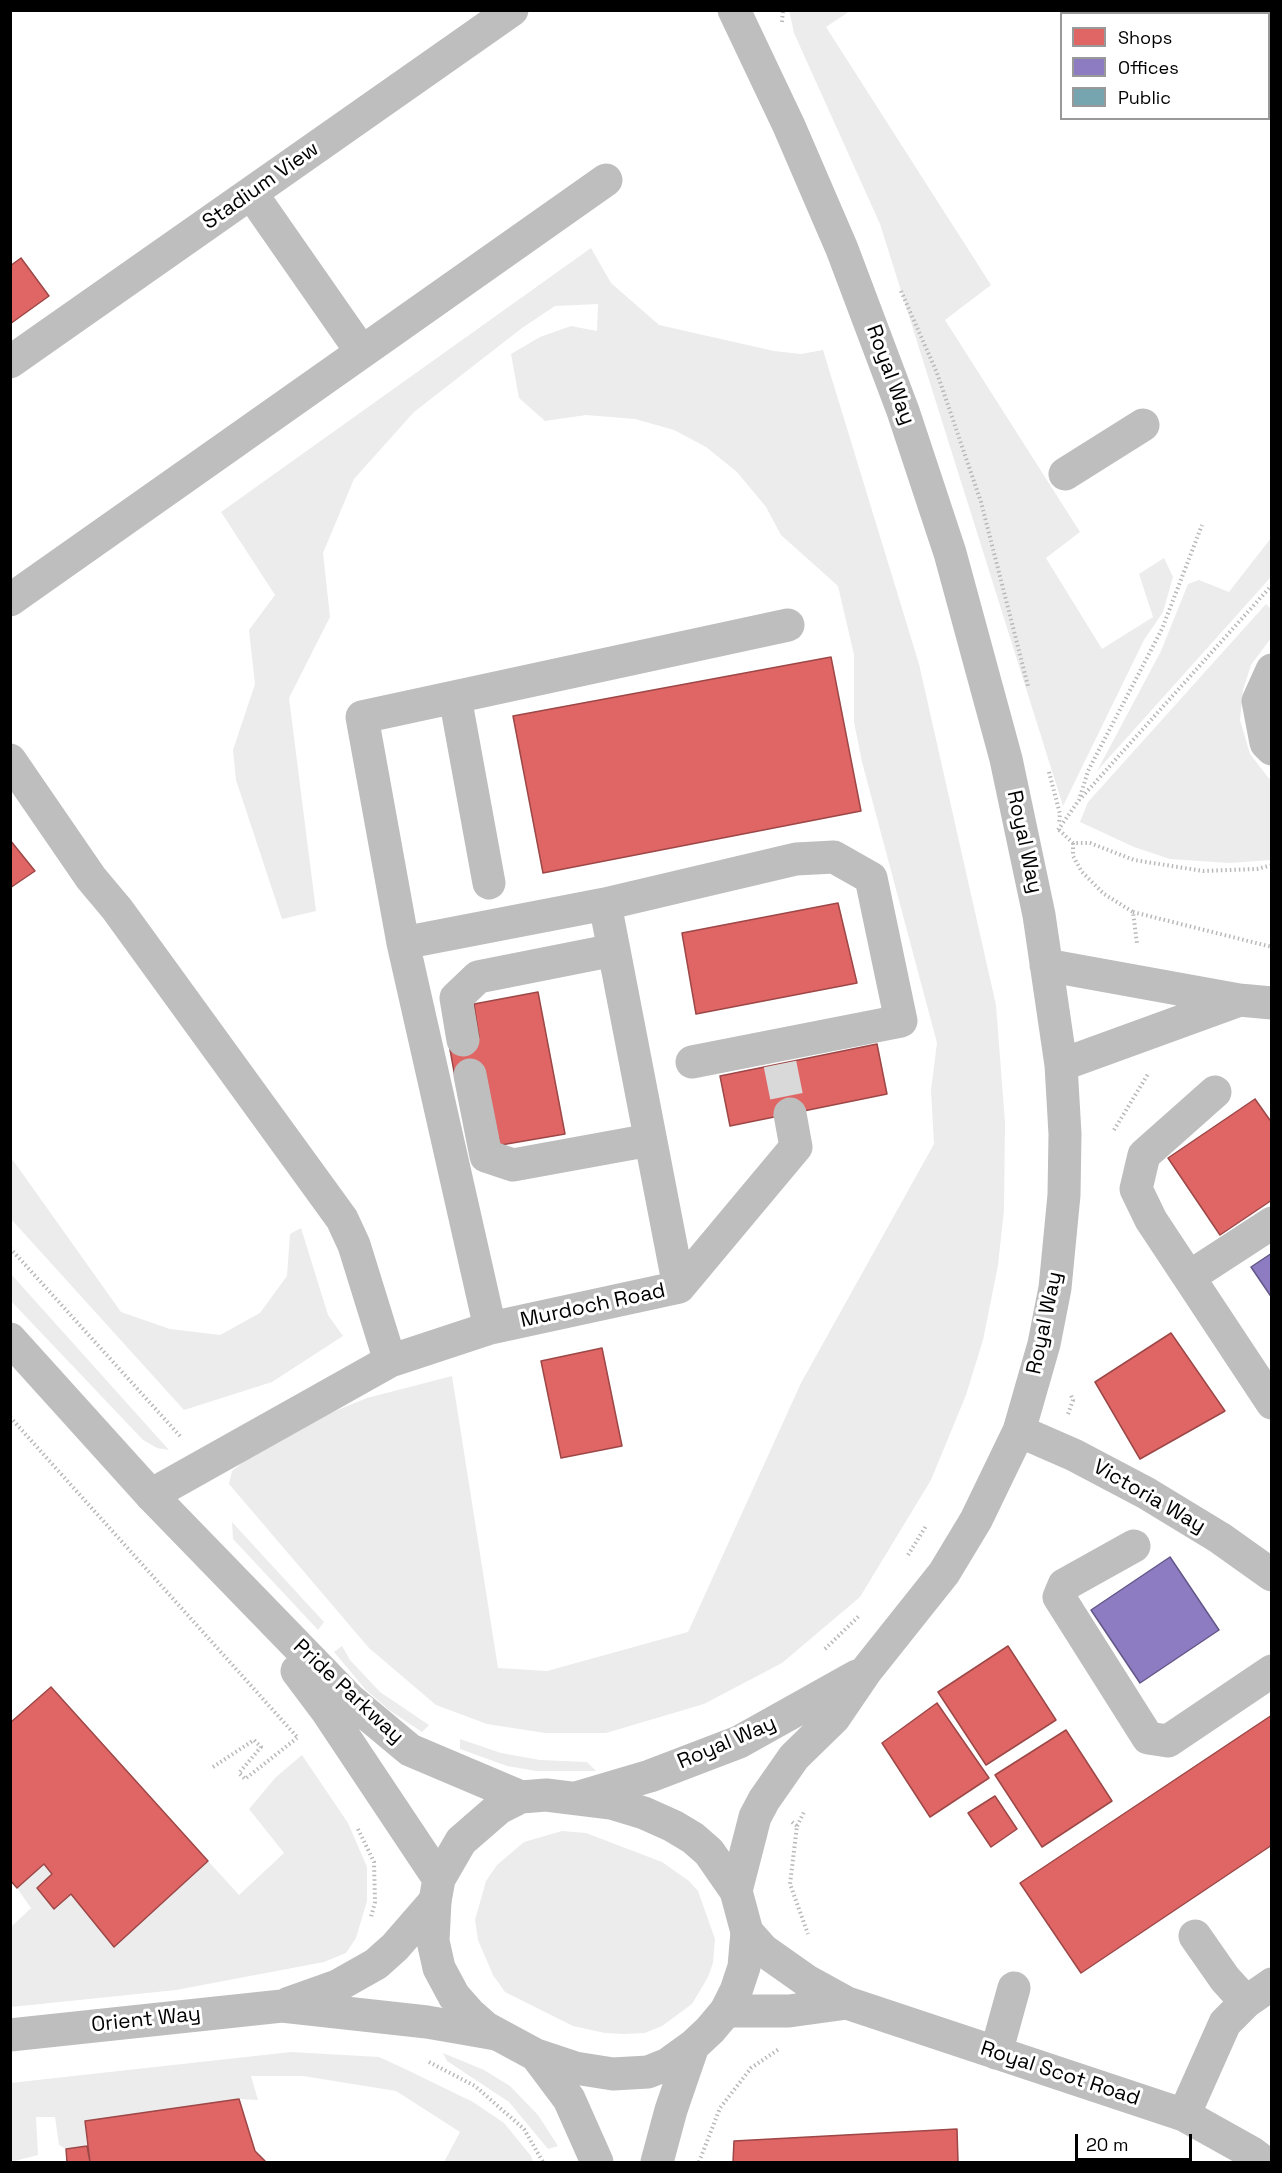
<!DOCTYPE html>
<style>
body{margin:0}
#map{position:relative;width:1282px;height:2173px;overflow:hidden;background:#fff;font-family:"Space Grotesk",sans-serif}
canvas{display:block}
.frame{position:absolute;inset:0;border:12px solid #000;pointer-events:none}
.legend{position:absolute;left:1060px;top:12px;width:210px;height:108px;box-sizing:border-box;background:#fff;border:2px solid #999;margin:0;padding:8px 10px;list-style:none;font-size:18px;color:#000}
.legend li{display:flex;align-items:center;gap:12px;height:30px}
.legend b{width:30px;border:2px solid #999}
.scale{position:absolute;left:1075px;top:2134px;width:117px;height:27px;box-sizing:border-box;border:3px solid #000;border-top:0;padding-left:8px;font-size:18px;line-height:21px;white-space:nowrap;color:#000;-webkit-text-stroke:4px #fff;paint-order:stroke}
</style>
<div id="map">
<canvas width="1282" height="2173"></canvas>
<div class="frame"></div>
<ul class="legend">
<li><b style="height:16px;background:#e06666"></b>Shops</li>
<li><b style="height:16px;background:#8e7cc3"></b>Offices</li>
<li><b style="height:16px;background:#76a5af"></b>Public</li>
</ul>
<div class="scale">20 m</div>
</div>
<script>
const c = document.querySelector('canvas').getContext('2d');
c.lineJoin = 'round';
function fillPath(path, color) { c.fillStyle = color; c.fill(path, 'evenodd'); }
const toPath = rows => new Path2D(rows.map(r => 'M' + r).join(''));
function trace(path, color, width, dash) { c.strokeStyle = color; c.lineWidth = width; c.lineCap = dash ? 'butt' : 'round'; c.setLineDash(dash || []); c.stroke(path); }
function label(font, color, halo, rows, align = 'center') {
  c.font = font + ' "Space Grotesk",sans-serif'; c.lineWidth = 6; c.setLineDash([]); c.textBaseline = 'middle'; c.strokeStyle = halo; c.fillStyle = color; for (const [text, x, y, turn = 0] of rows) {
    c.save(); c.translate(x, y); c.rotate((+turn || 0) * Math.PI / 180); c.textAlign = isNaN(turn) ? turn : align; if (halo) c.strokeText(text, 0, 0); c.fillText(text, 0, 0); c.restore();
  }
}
fillPath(toPath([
 [789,10,850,11,826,27,991,285,945,320,1080,532,1046,558,1102,649,1153,617,1139,574,1164,558,1173,577,1163,612,1144,640,1063,806,880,224,794,33],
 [591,248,611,283,659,325,774,351,801,354,823,350,919,664,996,1005,1005,1123,1004,1210,998,1265,983,1340,966,1395,931,1480,860,1597,782,1663,704,1704,606,1733,545,1733,487,1724,436,1705,369,1648,229,1484,232,1471,261,1448,308,1422,367,1398,452,1376,498,1668,547,1671,688,1632,801,1383,934,1144,931,1090,937,1043,862,762,854,722,854,655,838,586,781,535,766,507,737,472,706,447,674,430,635,419,586,415,545,421,519,398,511,354,540,337,571,326,597,331,598,304,555,306,522,328,414,412,354,479,323,553,330,617,289,698,316,911,282,919,236,780,233,750,255,684,249,630,275,595,221,512],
 [1271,538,1271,577,1097,771,1161,651,1188,584,1199,580,1229,592],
 [1266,604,1271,609,1271,638,1251,665,1243,690,1240,720,1250,754,1271,781,1271,860,1229,863,1170,859,1134,847,1080,822,1088,802],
 [10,1156,121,1312,170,1329,220,1335,260,1313,287,1276,290,1234,301,1228,328,1315,343,1336,272,1382,184,1410,11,1219],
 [11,1274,169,1450,157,1448,143,1440,11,1301],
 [232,1522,324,1622,318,1630,233,1539],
 [342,1646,350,1660,380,1692,429,1725,422,1732,389,1710,366,1690,334,1652],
 [460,1739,501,1753,540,1760,587,1762,596,1771,536,1771,507,1766,460,1749],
 [302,1755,348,1823,367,1867,367,1901,356,1938,346,1953,324,1962,176,1990,11,2007,11,1927,31,1908,17,1888,44,1864,52,1874,37,1889,54,1908,71,1894,114,1946,208,1861,239,1895,284,1853,249,1809,276,1777],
 [562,1831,586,1833,662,1862,689,1881,698,1891,715,1939,713,1963,708,1977,692,2004,662,2026,645,2033,625,2034,605,2033,573,2026,505,1992,493,1975,478,1940,475,1920,486,1881,497,1865,524,1842],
 [291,2052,379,2057,403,2068,473,2102,504,2123,531,2156,533,2162,444,2162,460,2132,396,2091,303,2076,251,2076,258,2100,239,2099,85,2121,87,2146,66,2149,59,2145,55,2117,36,2117,38,2155,11,2162,10,2083],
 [443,2053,484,2070,510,2086,538,2115,558,2146,548,2149,509,2102,447,2061]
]), '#ececec');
const shops = toPath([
 [21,258,49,296,10,324,10,266,21,258],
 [831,657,861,811,543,873,513,716,831,657],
 [10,840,35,871,10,888,10,840],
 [838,903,857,983,696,1014,682,933,838,903],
 [538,992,565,1134,495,1146,455,1077,449,1044,479,1037,474,1004,538,992],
 [877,1044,887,1094,730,1126,720,1076,877,1044],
 [1255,1099,1272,1123,1272,1200,1220,1235,1168,1158,1255,1099],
 [1171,1333,1225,1411,1140,1459,1095,1382,1171,1333],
 [602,1348,622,1446,561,1458,541,1361,602,1348],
 [1008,1646,1056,1720,986,1765,938,1692,1008,1646],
 [51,1687,208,1861,114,1947,71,1894,54,1909,37,1888,52,1874,44,1864,17,1888,10,1880,10,1723,51,1687],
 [937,1703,989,1778,930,1817,882,1743,937,1703],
 [1272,1715,1272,1845,1081,1973,1020,1883,1272,1715],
 [1066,1730,1112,1801,1042,1847,995,1775,1066,1730],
 [995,1796,1017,1829,991,1847,968,1813,995,1796],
 [239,2099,255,2151,266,2162,90,2162,85,2121,239,2099],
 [957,2129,958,2162,733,2162,734,2141,957,2129],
 [87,2146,90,2162,67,2162,66,2149,87,2146]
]);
fillPath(shops, '#e06666');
trace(shops, '#9d4747', 1.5);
const offices = toPath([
 [1272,1253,1272,1298,1251,1267,1272,1253],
 [1170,1557,1219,1630,1140,1683,1091,1610,1170,1557]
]);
fillPath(offices, '#8e7cc3');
trace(offices, '#635788', 1.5);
const public = toPath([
 [1240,10,1272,10,1272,59,1268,54,1268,14,1242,14,1240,10]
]);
fillPath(public, '#76a5af');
trace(public, '#53747a', 1.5);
trace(toPath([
 [780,1064,790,1114]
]), '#d9d9d9', 33, [33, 16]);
trace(toPath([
 [782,22,783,10],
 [901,291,937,373,981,502,1028,686],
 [1049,772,1060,814,1059,823],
 [1082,797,1272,585],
 [1058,830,1079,800,1088,771,1162,629,1202,525],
 [1059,830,1073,843,1090,843,1134,860,1203,871,1257,869,1272,865],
 [1073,843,1073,856,1082,872,1104,894,1133,912,1137,944],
 [1133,912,1272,947],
 [1114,1130,1148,1074],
 [10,1248,180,1436],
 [1068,1414,1073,1400,1070,1393],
 [10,1417,298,1738],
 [908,1555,926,1526],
 [825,1649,860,1615],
 [213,1767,254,1740,261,1747,239,1773,245,1779,297,1738],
 [792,1822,797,1826,790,1884,808,1934],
 [797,1826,805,1810],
 [358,1829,374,1862,375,1902,371,1917],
 [429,2062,475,2086,524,2129,543,2162],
 [699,2162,720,2108,751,2068,779,2049]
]), '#b9b9b9', 4, [1.5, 3]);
trace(toPath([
 [734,10,789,126,842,249,903,411,950,553,1006,759,1039,915,1061,1065,1065,1134,1064,1195,1055,1288,1044,1344,1019,1431,976,1520,944,1573,866,1671,834,1718,794,1757,764,1800,755,1817,736,1891],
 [251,193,361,351],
 [10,362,512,10],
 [1065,474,1143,425],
 [10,600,606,180],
 [1272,670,1258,701,1266,743,1272,749],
 [455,697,489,883],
 [10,760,91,878,117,909,342,1219,354,1245,390,1361],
 [605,904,679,1287],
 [403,943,605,904,796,859,834,857,871,878,901,1021,692,1062],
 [1046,965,1239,1000,1272,1003],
 [463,1040,456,998,478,977,614,950],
 [1061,1065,1237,1001],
 [470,1075,486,1156,513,1165,650,1140],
 [1215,1092,1144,1155,1136,1189,1151,1220,1272,1403],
 [1189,1277,1272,1223],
 [490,1328,403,943,362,717,788,625],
 [1019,1431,1074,1455,1146,1493,1220,1538,1272,1575],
 [151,1495,390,1361,490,1328,679,1287,796,1147,790,1114],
 [1134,1546,1064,1585,1059,1597,1148,1738,1168,1741,1272,1671],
 [579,1797,650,1776,739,1742,857,1676],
 [747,1932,763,1950,807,1981,847,2003,1184,2115,1252,2153,1264,2162],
 [1195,1936,1225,1979,1246,2002],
 [289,2003,337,1986,376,1964,395,1947,435,1901],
 [726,2011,789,2011,847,2003],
 [10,2035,282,2006,427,2022,496,2034],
 [996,2053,1014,1988],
 [1184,2115,1225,2023,1246,2002,1272,1984]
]), '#bebebe', 33);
trace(toPath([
 [10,1339,151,1495,350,1700,410,1750,521,1797],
 [297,1671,327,1711,439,1879],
 [546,1795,611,1803,644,1813,673,1826,693,1838,709,1852,736,1891,747,1932,744,1967,736,1991,726,2011,710,2030,693,2046,668,2064,648,2072,613,2074,575,2068,536,2055,486,2028,469,2013,454,1996,439,1968,433,1941,435,1901,439,1879,461,1841,499,1808,521,1797,546,1795],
 [536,2055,569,2099,597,2162],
 [657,2162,671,2110,693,2046]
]), '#bebebe', 33);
label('21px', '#000', '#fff', [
 ["Stadium View",261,186,-35],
 ["Royal Way",890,375,70],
 ["Royal Way",1024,842,78],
 ["Murdoch Road",593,1306,-12],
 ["Royal Way",1045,1323,-78],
 ["Victoria Way",1149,1497,30],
 ["Pride Parkway",348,1692,43],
 ["Royal Way",727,1743,-23],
 ["Orient Way",146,2020,-6],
 ["Royal Scot Road",1060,2074,18]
]);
</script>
